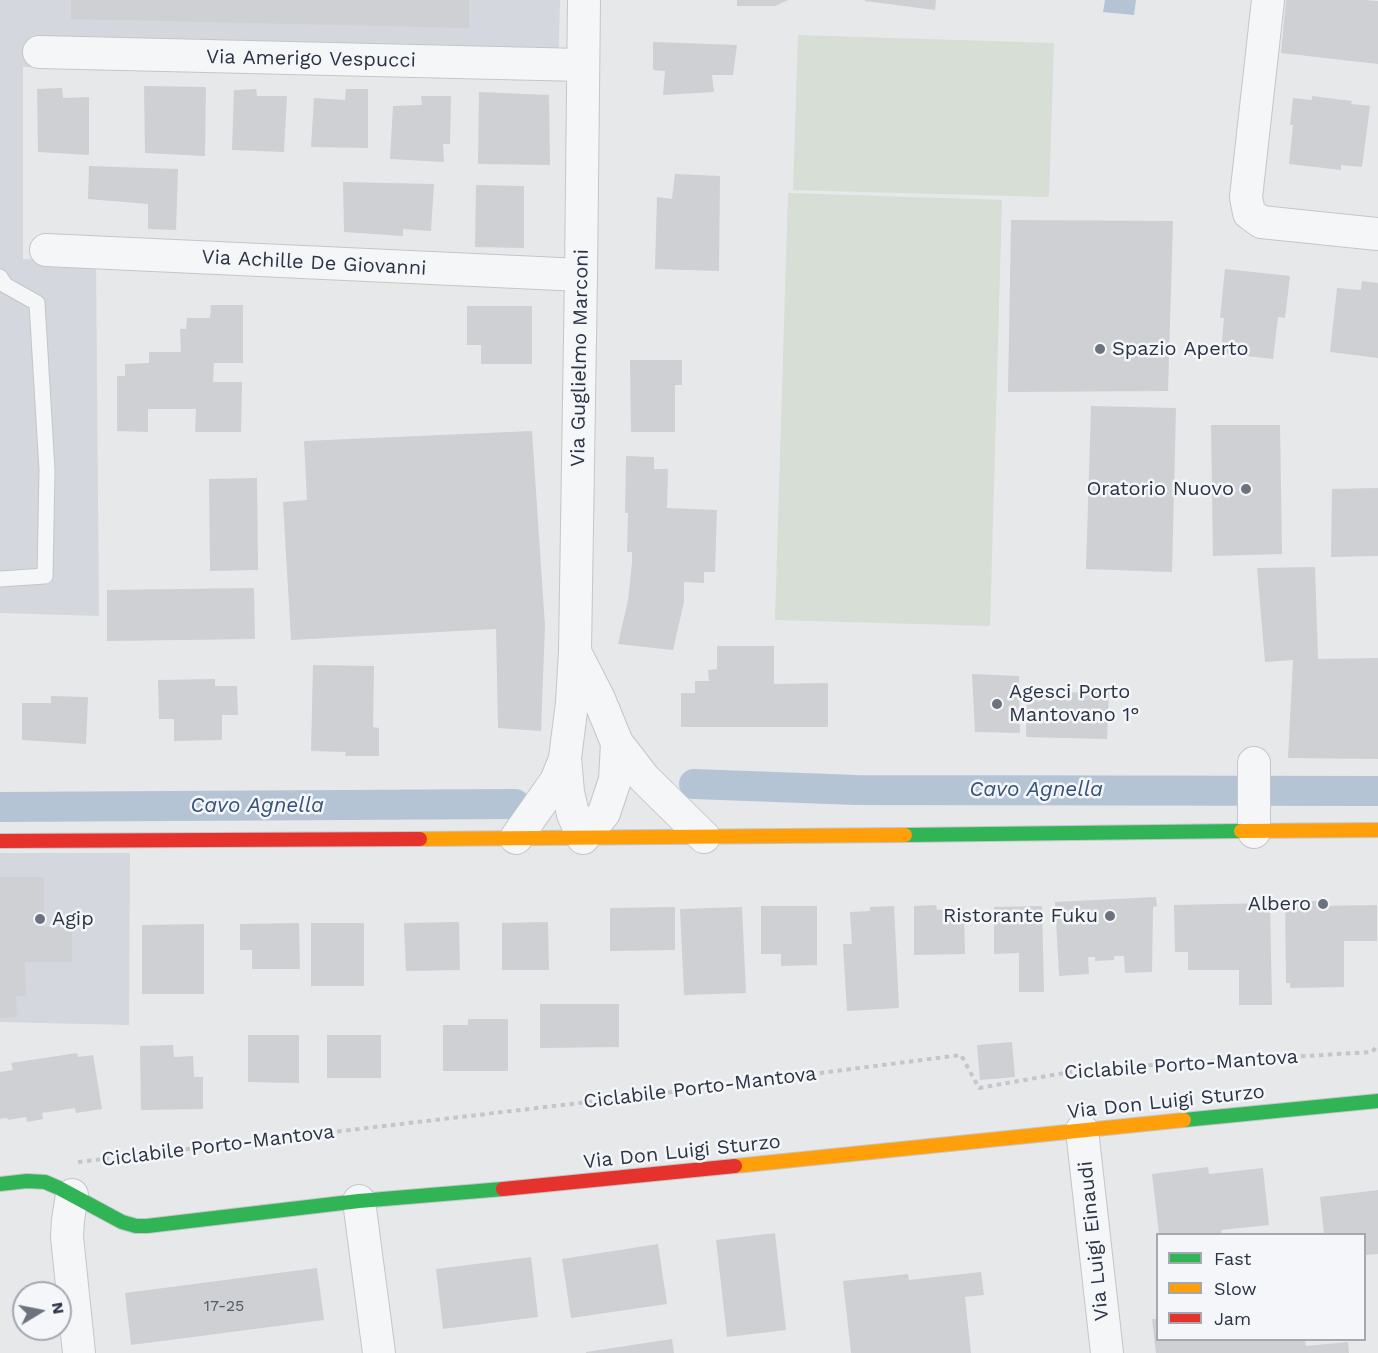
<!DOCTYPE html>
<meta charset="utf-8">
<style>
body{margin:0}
#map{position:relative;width:1378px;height:1353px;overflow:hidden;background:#e6e8ea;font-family:"Work Sans",sans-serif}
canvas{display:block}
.legend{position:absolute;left:1156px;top:1233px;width:210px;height:108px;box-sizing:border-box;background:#f4f6f9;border:2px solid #a4a8b1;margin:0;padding:8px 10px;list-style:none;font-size:18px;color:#2b3445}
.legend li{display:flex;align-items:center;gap:12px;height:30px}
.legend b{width:30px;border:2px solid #a4a8b1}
.north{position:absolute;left:12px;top:1281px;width:60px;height:60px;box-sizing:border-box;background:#f4f6f9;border:2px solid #a4a8b1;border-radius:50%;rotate:80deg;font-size:16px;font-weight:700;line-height:24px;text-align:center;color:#2b3445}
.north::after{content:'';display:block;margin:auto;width:21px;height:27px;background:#6c737f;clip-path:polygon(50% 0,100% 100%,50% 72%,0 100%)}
</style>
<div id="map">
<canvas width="1378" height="1353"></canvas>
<ul class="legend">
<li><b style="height:8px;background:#30b455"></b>Fast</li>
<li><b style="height:8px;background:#ff9f0a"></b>Slow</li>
<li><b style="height:8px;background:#e5322d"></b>Jam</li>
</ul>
<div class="north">N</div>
</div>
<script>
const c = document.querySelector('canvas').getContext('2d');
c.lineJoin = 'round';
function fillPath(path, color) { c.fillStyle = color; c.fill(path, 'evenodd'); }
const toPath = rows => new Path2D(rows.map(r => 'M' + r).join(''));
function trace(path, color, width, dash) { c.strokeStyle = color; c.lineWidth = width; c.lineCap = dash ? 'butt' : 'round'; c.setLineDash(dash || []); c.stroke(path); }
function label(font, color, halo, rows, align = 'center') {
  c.font = font + ' "Work Sans",sans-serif'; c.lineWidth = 5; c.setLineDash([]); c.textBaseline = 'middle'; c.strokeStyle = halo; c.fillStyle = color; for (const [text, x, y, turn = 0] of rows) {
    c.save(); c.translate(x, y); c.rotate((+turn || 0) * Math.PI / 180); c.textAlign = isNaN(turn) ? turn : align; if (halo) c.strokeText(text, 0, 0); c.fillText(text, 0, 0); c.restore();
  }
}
fillPath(toPath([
 [0,0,560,0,558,74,23,67,23,259,96,262,99,616,0,613],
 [0,853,130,853,129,1025,0,1022]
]), '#d4d7dd');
fillPath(toPath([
 [798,35,1054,43,1049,197,793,190],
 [788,193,1002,200,990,626,775,620]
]), '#d6ded6');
fillPath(toPath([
 [1105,0,1136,0,1134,15,1103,12]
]), '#b4c4d5');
trace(toPath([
 [694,784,856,790,1378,791],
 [0,807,515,804]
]), '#b4c4d5', 30);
fillPath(toPath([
 [71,0,469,0,469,28,71,19],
 [737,0,788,0,775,6,737,6],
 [865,0,936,0,935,10,865,1],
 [1286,0,1364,0,1378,1,1378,64,1281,53],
 [653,42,737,45,733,75,712,75,714,92,663,95,665,71,653,70],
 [144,86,206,87,205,156,145,153],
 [62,88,63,98,89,97,89,155,38,152,37,89],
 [256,89,257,96,287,96,284,152,232,150,234,90],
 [346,89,368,89,368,148,311,147,314,98,345,100],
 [479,92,549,95,550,165,478,164],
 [421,96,451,96,450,144,443,144,444,162,390,159,393,106,422,105],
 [1312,96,1352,101,1351,104,1370,106,1362,167,1341,165,1341,170,1289,164,1293,125,1290,125,1293,98,1312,100],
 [89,166,178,169,176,230,148,229,148,204,88,199],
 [675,174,720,176,719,271,655,269,657,197,672,199],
 [343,182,434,184,431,231,403,229,403,236,344,232],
 [476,185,524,186,524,248,475,247],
 [1011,220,1173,221,1168,391,1008,392],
 [1225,269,1290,276,1285,318,1278,317,1273,359,1221,353,1224,318,1220,318],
 [1362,281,1378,283,1378,358,1330,352,1337,288,1361,290],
 [211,305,243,305,243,363,214,363,213,382,242,382,241,432,195,432,196,409,148,409,148,432,117,431,117,376,125,376,125,364,149,363,149,352,181,352,180,329,186,329,187,318,210,318],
 [467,306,532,306,532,364,481,364,481,345,467,345],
 [630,360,682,360,682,385,675,385,675,432,631,432],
 [1091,406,1176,408,1172,572,1086,569],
 [1211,425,1280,425,1282,554,1213,556],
 [532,431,545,626,541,731,498,728,496,629,291,640,283,502,307,500,304,441],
 [626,456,654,457,654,469,668,469,667,508,717,510,715,572,704,572,704,583,684,582,684,602,673,650,618,644,628,600,632,563,632,552,627,552,628,513,625,513],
 [257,478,258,570,210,571,209,479],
 [1378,488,1378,556,1331,557,1332,489],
 [1315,567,1318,659,1378,658,1378,759,1288,758,1293,660,1265,662,1257,568],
 [254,588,255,639,107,641,107,590],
 [717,646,774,646,774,684,828,683,828,727,681,727,681,693,695,693,695,681,709,681,708,670,717,669],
 [313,665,374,666,373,727,379,728,379,756,345,756,346,752,311,751],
 [972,674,1019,676,1020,733,975,732],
 [215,679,215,686,237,686,238,715,222,715,222,740,174,741,174,719,159,719,158,680],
 [1109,692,1107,739,1026,737,1027,693],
 [51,696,88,697,86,744,22,740,22,703,51,703],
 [0,877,44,877,44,927,72,926,72,962,25,962,26,996,16,996,17,1017,0,1018],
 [1156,897,1157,906,1153,907,1152,972,1125,973,1124,956,1114,956,1114,960,1095,961,1095,957,1088,957,1089,974,1059,976,1055,902],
 [1318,901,1318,906,1377,905,1377,941,1344,941,1344,987,1290,988,1290,983,1286,983,1285,902],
 [1270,903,1272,1005,1239,1005,1239,970,1188,970,1188,952,1175,952,1174,905],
 [936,905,937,910,964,909,965,954,914,955,914,906],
 [761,906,817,906,817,965,781,966,781,954,761,954],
 [894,906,899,1008,847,1011,843,944,852,944,850,912,870,911,870,907],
 [1042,906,1044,992,1019,992,1019,953,994,954,994,907],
 [675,907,675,950,610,951,610,908],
 [742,907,746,993,684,995,680,909],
 [459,922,460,970,406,971,404,923],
 [548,922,549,970,502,970,502,923],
 [299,923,300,969,252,969,252,950,240,950,240,924],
 [311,923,364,923,364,986,311,986],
 [204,924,204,994,142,994,142,925],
 [540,1004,619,1004,619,1047,540,1048],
 [468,1019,508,1019,508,1071,443,1071,443,1025,468,1025],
 [248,1035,299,1035,299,1083,248,1082],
 [327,1035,381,1035,381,1078,327,1078],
 [1012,1042,1015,1077,980,1080,977,1045],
 [173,1045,174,1057,193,1056,194,1077,203,1077,203,1109,141,1110,140,1046],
 [77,1053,78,1057,93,1055,102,1109,76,1113,75,1108,42,1113,43,1119,27,1122,26,1117,8,1120,7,1118,0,1119,0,1072,13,1070,11,1063],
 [1208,1167,1209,1174,1263,1168,1269,1225,1221,1230,1222,1234,1159,1234,1152,1174],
 [1378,1190,1378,1254,1365,1255,1365,1234,1324,1234,1320,1197],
 [775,1233,786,1330,727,1337,716,1240],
 [658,1244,667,1304,571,1318,562,1259],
 [531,1257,538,1317,443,1329,436,1269],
 [317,1268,324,1320,131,1345,125,1293],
 [981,1272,984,1295,965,1297,971,1353,851,1353,843,1281,908,1274,909,1280],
 [1152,1319,1158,1319,1158,1340,1305,1340,1306,1346,1348,1342,1349,1353,1156,1353],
 [672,1339,674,1353,586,1353,586,1352]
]), '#ced0d3');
const lane = toPath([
 [0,277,5,285,37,303,47,470,45,576,0,579]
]);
const street = toPath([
 [584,0,581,275,575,651,572,703,565,758,568,792,573,814,583,838,604,813,615,780,617,743],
 [1268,0,1246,197,1249,213,1261,222,1378,234],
 [39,52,582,65],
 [46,250,581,275],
 [575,652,599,699,617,743,644,778,704,837],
 [1254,832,1254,763],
 [516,838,556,781,565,759],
 [1082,1130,1107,1353],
 [72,1195,68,1220,67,1237,79,1353],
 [359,1201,379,1353]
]);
const fast = toPath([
 [905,835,1241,831],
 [1184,1120,1378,1101],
 [0,1184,27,1181,45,1182,59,1188,122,1222,136,1226,147,1226,359,1201,503,1189]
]);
const slow = toPath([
 [1241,831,1378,830],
 [420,839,905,835],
 [735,1166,1184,1120]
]);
const jam = toPath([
 [0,841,420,839],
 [503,1189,735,1166]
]);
trace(lane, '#c4c6c8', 17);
trace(street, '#c4c6c8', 34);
trace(fast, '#c4c6c8', 16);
trace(slow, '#c4c6c8', 16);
trace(jam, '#c4c6c8', 16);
trace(toPath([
 [78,1162,656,1094,961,1055,979,1088,1087,1069,1372,1052,1378,1045]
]), '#c5c6ca', 4, [4.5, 4.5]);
trace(lane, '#f5f6f7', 15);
trace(street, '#f5f6f7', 32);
trace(fast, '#30b455', 14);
trace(slow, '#ff9f0a', 14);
trace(jam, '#e5322d', 14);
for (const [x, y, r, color] of [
 [1100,349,6,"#6c737f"],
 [1246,489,6,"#6c737f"],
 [997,704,6,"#6c737f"],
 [1323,904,6,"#6c737f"],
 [1110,916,6,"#6c737f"],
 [40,919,6,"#6c737f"]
]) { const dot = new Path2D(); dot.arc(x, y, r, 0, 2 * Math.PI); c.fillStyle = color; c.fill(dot); trace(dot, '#f4f6f9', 2); }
label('16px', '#545c69', null, [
 ["17-25",224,1306]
]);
label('20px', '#2b3445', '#f4f6f9', [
 ["Via Amerigo Vespucci",311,59,1],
 ["Via Achille De Giovanni",314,263,3],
 ["Via Guglielmo Marconi",580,358,-89],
 ["Ciclabile Porto-Mantova",1181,1065,-4],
 ["Ciclabile Porto-Mantova",700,1088,-7],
 ["Via Don Luigi Sturzo",1166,1102,-6],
 ["Ciclabile Porto-Mantova",218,1146,-7],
 ["Via Don Luigi Sturzo",682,1152,-6],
 ["Via Luigi Einaudi",1094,1241,-96]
]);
label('20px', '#2b3445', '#f4f6f9', [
 ["Spazio Aperto",1112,349],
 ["Oratorio Nuovo",1234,489,"right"],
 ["Agesci Porto",1009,692],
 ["Mantovano 1°",1009,715],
 ["Albero",1311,904,"right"],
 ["Ristorante Fuku",1098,916,"right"],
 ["Agip",52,919]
], 'left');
label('italic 21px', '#34527a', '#f4f6f9', [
 ["Cavo Agnella",1036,790],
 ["Cavo Agnella",257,806]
]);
</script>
